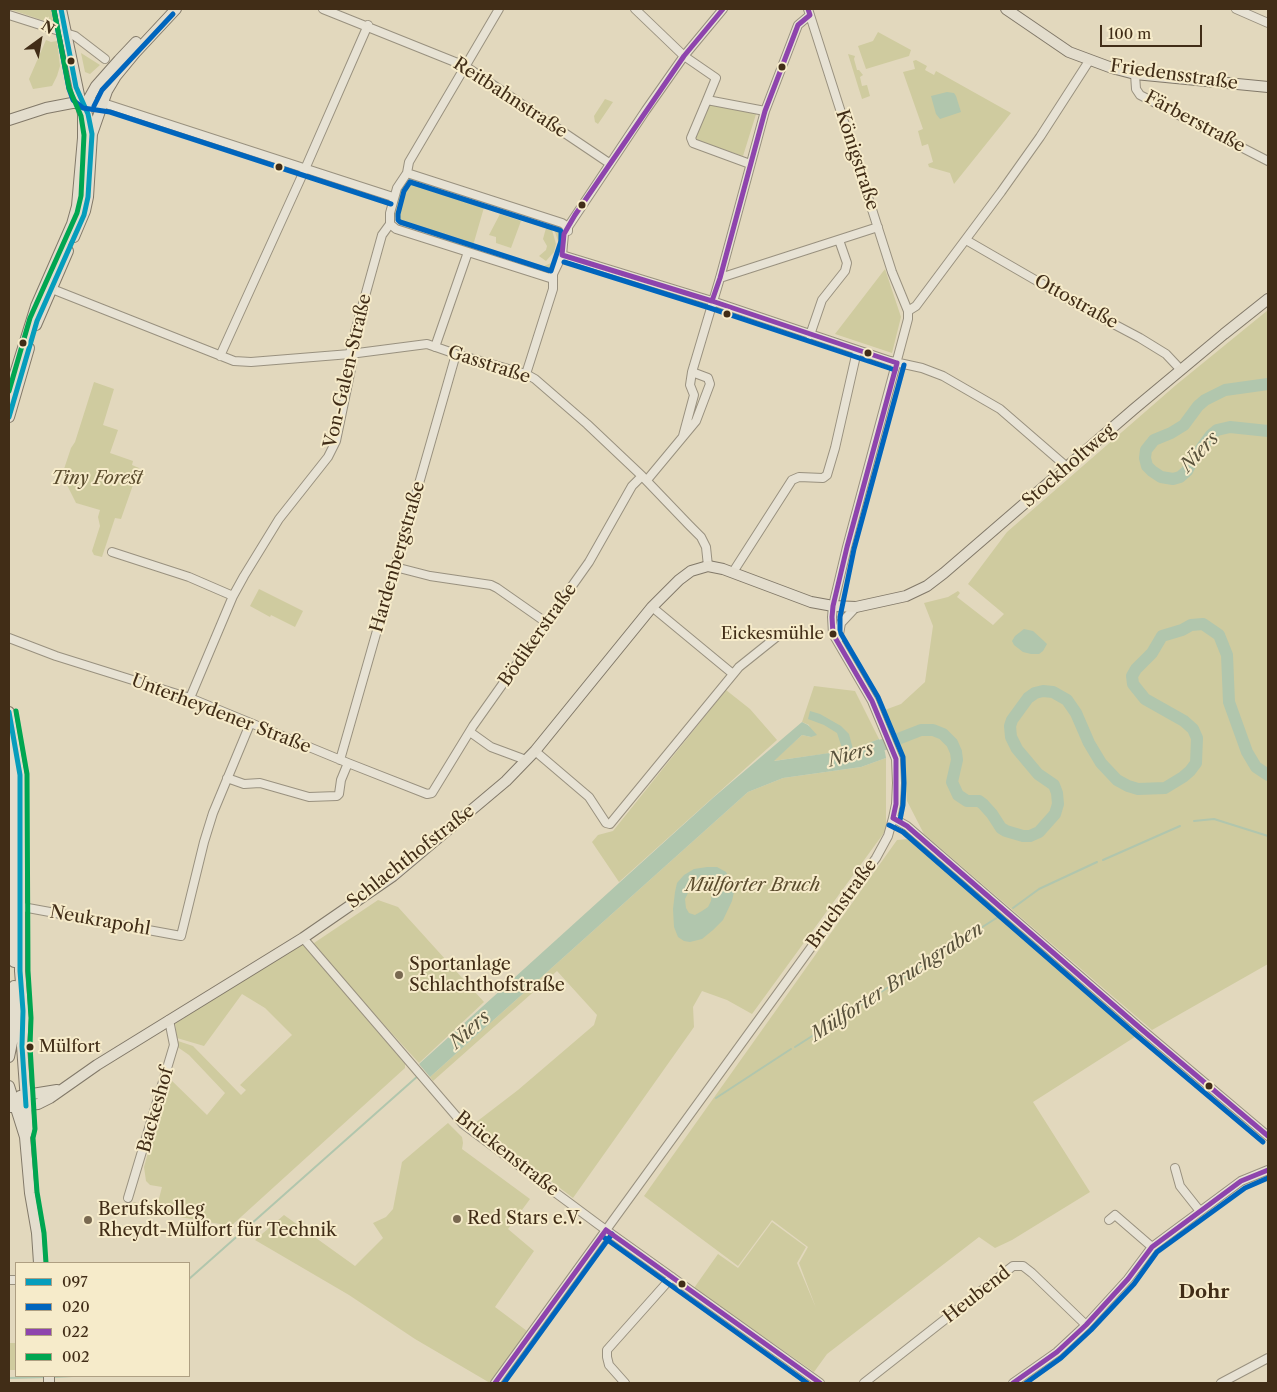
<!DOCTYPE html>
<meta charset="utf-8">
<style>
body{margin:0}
#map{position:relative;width:1277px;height:1392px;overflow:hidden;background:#e2d8bd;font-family:"Libre Caslon Text",serif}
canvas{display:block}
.frame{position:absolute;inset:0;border:10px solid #412d17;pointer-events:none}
.legend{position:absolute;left:15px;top:1262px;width:175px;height:115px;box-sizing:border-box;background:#f6ebca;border:1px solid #ae9f82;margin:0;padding:6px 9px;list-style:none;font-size:15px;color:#412d17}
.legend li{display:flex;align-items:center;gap:10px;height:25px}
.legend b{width:25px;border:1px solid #ae9f82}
.north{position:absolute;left:15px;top:15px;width:50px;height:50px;-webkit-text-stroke:4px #f6ebca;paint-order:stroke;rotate:32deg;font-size:14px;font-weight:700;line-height:20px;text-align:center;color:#412d17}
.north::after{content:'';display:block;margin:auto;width:18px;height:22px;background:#412d17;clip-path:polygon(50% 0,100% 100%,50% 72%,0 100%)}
.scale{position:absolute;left:1100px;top:25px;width:102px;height:22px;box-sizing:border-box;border:2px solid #412d17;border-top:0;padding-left:6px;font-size:15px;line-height:18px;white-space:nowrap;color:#412d17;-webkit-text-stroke:4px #f6ebca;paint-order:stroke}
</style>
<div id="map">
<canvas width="1277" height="1392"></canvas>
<div class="frame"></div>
<ul class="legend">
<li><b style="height:6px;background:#069dbc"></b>097</li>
<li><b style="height:6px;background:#0065bd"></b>020</li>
<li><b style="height:6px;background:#8e44ad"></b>022</li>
<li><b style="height:6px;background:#00a651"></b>002</li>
</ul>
<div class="north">N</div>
<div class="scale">100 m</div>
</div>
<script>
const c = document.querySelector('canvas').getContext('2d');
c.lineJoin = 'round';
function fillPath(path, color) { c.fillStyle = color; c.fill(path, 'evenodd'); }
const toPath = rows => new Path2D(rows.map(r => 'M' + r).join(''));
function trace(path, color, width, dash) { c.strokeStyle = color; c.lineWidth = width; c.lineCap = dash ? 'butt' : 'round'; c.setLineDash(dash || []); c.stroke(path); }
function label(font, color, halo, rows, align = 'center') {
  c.font = font + ' "Libre Caslon Text",serif'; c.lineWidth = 4; c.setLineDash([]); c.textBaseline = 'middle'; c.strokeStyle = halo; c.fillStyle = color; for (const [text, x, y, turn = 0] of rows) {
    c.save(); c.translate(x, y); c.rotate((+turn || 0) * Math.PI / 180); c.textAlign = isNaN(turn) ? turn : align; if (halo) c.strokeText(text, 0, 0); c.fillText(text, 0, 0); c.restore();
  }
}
fillPath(toPath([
 [9,9,54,9,56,20,51,23],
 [878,32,911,50,909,56,866,69,858,46,873,41],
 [46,40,51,42,57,41,60,66,57,76,52,86,33,89,29,79],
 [81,53,100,65,90,74,85,72],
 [848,54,855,56,854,59,857,70,859,70,863,75,860,77,862,86,867,85,870,96,862,99],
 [916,60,927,66,925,70,934,75,936,71,1011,113,954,184,950,173,929,167,928,164,933,162,928,144,922,146,918,131,923,129,903,72,915,69,913,61],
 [605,99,613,102,598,124,595,122,594,116],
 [709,102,757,111,743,156,697,141,693,137],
 [409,181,416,182,485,204,472,249,400,224,394,215,394,208,401,187,404,184],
 [500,214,521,221,511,248,496,243,496,237,489,235],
 [555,225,564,229,562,247,551,274,541,273,542,267,551,263,558,251,558,241,554,229],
 [546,228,552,230,556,244,554,252,546,261,539,256,546,250,547,246,543,239],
 [885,269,901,317,892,353,835,334],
 [1268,310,1268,964,1152,1030,924,834,907,801,903,758,900,749,882,711,901,704,925,682,933,626,924,603,948,597,958,591,960,593,957,597,993,625,1004,614,968,584,1007,532,1176,385],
 [94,382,114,389,103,425,118,430,110,453,133,461,132,465,139,468,121,519,115,518,102,557,94,555,92,551,100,526,98,517,100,510,76,503,62,475,71,448,75,442],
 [259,589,303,611,295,627,271,615,270,617,250,606],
 [814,686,855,691,879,739,853,750,773,761,802,735,811,737,809,725,802,722],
 [726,690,750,709,777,740,619,882,592,842,598,835,613,831],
 [886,758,886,830,752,1014,727,1000,702,991,693,1007,694,1027,573,1198,475,1123,518,1090,594,1025,597,1015,557,971,433,1081,430,1077,748,792,783,778,861,767],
 [908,839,1138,1035,1033,1102,1090,1192,1012,1240,995,1248,979,1237,827,1354,814,1372,694,1288,718,1254,738,1268,772,1222,806,1247,797,1263,816,1308,799,1263,808,1247,772,1220,738,1266,644,1196,897,840],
 [378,900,398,907,484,1002,419,1063,313,947,314,943],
 [300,940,405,1064,405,1068,231,1226,129,1208,134,1202,156,1210,162,1187,150,1185,146,1181,144,1167,169,1078,207,1115,225,1093,189,1055,176,1046,178,1041,193,1046,241,1095,246,1090,240,1085,292,1035,265,1008,242,994,204,1046,177,1038,175,1024],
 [448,1123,462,1137,463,1143,462,1149,530,1199,508,1229,534,1251,495,1307,527,1331,490,1383,415,1339,349,1295,255,1240,284,1215,355,1266,383,1238,373,1223,386,1217,393,1209,402,1162],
 [9,1343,16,1343,16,1370,9,1370]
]), '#cfcb9f');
fillPath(toPath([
 [947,92,954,93,956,96,961,112,940,119,936,114,931,96],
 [1024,629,1033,631,1044,641,1047,644,1043,651,1039,654,1031,654,1023,652,1014,645,1012,641,1015,636],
 [810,711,820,714,841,726,849,734,853,749,879,739,885,752,886,758,861,767,783,778,748,792,430,1077,419,1064,714,797,802,722,808,725,817,735,811,737,802,735,774,761,843,751,837,733,824,725,808,719],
 [707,867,717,867,726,872,732,883,734,892,732,901,723,920,713,930,702,939,690,942,684,941,678,937,674,927,673,909,675,892,677,883,684,875,694,869],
 [700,887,707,887,712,890,711,901,708,907,702,911,695,915,689,913,686,908,685,899,688,893]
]), '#b1c6ad');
trace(toPath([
 [1194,821,1214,819,1268,836],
 [1103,860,1180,826],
 [1013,908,1039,889,1097,862],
 [795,1047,998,917],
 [716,1098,791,1049],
 [189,1279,419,1075],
 [54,1377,73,1376],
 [9,1378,46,1377]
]), '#b1c6ad', 2);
trace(toPath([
 [1268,384,1225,390,1205,400,1198,406,1184,425,1171,433,1154,440,1146,450,1145,458,1147,466,1152,471,1161,477,1173,479,1180,477,1187,471,1192,461,1211,435,1217,430,1230,427,1268,431],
 [867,751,921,730,933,730,943,734,952,743,956,752,957,760,952,782,958,795,967,801,979,801,983,804,992,814,1001,828,1006,831,1023,836,1030,836,1039,832,1055,814,1058,804,1057,793,1054,785,1038,774,1017,749,1011,737,1010,726,1012,720,1028,698,1035,693,1043,691,1053,692,1067,700,1076,713,1089,743,1101,763,1117,780,1128,786,1138,789,1165,788,1183,777,1190,771,1196,763,1197,738,1193,729,1184,721,1145,699,1133,684,1132,676,1136,669,1152,653,1162,636,1182,630,1191,625,1203,624,1219,635,1227,655,1229,702,1247,752,1256,767,1268,775]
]), '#b1c6ad', 12);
const minor = toPath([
 [323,9,465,66,609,163],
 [635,9,684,56,716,78,707,100,765,111],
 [1236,9,1268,23],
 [9,15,75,36,105,59],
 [1135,74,1136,89,1140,95,1268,161],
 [707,100,691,138,693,143,750,164],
 [103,103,393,197],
 [407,173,562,223,568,227,568,231],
 [390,224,396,229,553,279],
 [966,240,1089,311,1140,338,1166,354,1181,370],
 [562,255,712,301,890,361,922,368,943,376,1000,409,1067,467],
 [720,278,878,227],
 [47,287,234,361,251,362,350,354,427,344,456,354,526,374,535,379,587,424,642,476,689,525,701,537,706,547,708,566],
 [908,311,916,306,1001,192,1040,137,1089,61],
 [810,335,822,300,845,271,847,263,839,240],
 [435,347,468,252],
 [220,356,305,169,368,25],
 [526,374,553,289,553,274,562,255,564,234,568,227,646,110,684,56,723,9],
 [683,436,694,395,690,385,692,372,720,278,765,111,798,25,810,15],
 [647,480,696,421,710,384,708,378,692,372],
 [112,552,189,577,233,596],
 [395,567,430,576,491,585,497,588,547,623],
 [733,572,792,480,799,477,823,478,827,475,835,448,857,351],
 [652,607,733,674],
 [9,638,56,656,190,698,348,763,427,794,432,793,473,726,589,562,632,486,642,476],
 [838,640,841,623,856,607],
 [190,698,233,596,244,576,279,519,328,457,336,441,352,364,350,354,352,343,382,235,390,224,390,213,397,188,407,173,409,162,499,9],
 [470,732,491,747,526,760],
 [535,751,589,797,606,823,610,824,739,667,779,635],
 [340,760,456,354],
 [227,778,244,784,260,783,309,797,337,796,339,794,341,780,348,763],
 [893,818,907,826,1140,1028,1268,1136],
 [17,906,181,936,204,842,213,813,250,724],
 [303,938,463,1124,599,1225,820,1383],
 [1175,1168,1180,1186,1199,1210],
 [128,1198,174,1045,169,1020],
 [1109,1220,1115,1215,1152,1247],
 [9,1280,16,1280],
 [495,1383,876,858,888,836,893,818,896,804,897,783,896,759,872,701,833,634,832,617,833,606,847,547,908,319,908,311,892,272,808,9],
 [625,1383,609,1365,607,1357,607,1350,672,1277],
 [864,1383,1013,1266,1023,1266,1032,1273,1086,1325],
 [1013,1383,1057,1352,1086,1325,1128,1279,1152,1247,1241,1181,1268,1170],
 [1221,1383,1268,1358]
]);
const major = toPath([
 [1006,9,1069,52,1112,68,1135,74,1268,87],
 [83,114,87,102,96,86,119,60,136,42],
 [9,120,46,108,72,103,103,103],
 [92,134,107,91,116,76,135,53,176,9],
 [74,237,85,211,88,197,92,134,86,111],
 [36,325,68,251],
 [9,393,36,306,72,224,77,206,83,138,83,114,61,9],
 [9,417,29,348],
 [9,712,20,775,20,971,24,1018,22,1046,28,1129,25,1137],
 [9,746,13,775,12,840,14,962],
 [9,1057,14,1033,14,986],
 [9,1086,25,1137,30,1193,37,1233,39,1263],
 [20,1096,57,1090],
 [9,1107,38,1104,50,1098,97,1065,303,938,393,876,506,781,535,751,652,607,679,580,691,571,708,566,723,569,811,602,833,606,856,607,906,596,927,586,944,573,1134,409,1224,334,1268,299],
 [49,1376,49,1383]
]);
trace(minor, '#99917f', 10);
trace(major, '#827969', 12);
trace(minor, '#e7e2d4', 8);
trace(major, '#e3ddcd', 10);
trace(toPath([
 [9,417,37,321,84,215,88,197,92,134,88,114,76,87,61,9],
 [9,712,20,775,20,971,23,1011,22,1046,26,1106]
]), '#069dbc', 5);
trace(toPath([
 [54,10,69,89,73,100,83,108,110,112,391,204],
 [94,106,102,90,173,14],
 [410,182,559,230,561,231,561,241,551,271,400,222,398,220,398,214,404,191,410,182],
 [564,262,710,308,895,370],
 [900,820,903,805,904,783,903,757,878,697,840,632,840,617,854,549,904,365],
 [889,825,903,832,1135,1034,1263,1142],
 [602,1236,807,1383],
 [504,1383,612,1234],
 [1026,1383,1061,1358,1091,1330,1134,1284,1157,1252,1245,1188,1268,1178]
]), '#0065bd', 5);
trace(toPath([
 [723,9,684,56,575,215,564,234,562,255,712,301,897,363],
 [712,301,720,278,765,111,798,25,810,15,808,9],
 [893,818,907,826,1140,1028,1268,1136],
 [893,818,896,804,896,759,872,701,833,634,832,617,833,606,847,547,897,363],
 [606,1230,820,1383],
 [495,1383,606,1230],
 [1013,1383,1057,1352,1086,1325,1128,1279,1152,1247,1241,1181,1268,1170]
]), '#8e44ad', 5);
trace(toPath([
 [9,391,30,318,77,213,81,196,84,135,81,116,69,88,54,10],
 [16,711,27,774,28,971,31,1018,30,1046,35,1129,33,1138,37,1192,44,1233,46,1263]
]), '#00a651', 5);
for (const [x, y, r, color] of [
 [71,61,4.5,"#412d17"],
 [782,67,4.5,"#412d17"],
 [279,167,4.5,"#412d17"],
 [582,205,4.5,"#412d17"],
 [727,314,4.5,"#412d17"],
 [23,343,4.5,"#412d17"],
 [868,353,4.5,"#412d17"],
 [833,634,4.5,"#412d17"],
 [399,975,5,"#796951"],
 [30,1047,4.5,"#412d17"],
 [1209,1086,4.5,"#412d17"],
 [457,1219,5,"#796951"],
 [88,1220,5,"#796951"],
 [682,1284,4.5,"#412d17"]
]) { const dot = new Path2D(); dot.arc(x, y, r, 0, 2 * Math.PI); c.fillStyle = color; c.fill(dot); trace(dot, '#f6ebca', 2); }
label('17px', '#412d17', '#f6ebca', [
 ["Eickesmühle",824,634],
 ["Mülfort",39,1047,"left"]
], 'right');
label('18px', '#412d17', '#f6ebca', [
 ["Friedensstraße",1174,75,8],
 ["Reitbahnstraße",510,98,33],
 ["Färberstraße",1195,122,28],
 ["Königstraße",857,160,72],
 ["Ottostraße",1076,302,29],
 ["Gasstraße",489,365,18],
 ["Von-Galen-Straße",348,371,-77],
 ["Stockholtweg",1069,466,-41],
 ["Hardenbergstraße",398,557,-74],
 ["Bödikerstraße",538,635,-55],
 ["Unterheydener Straße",221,714,21],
 ["Schlachthofstraße",411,857,-38],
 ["Bruchstraße",842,904,-54],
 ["Neukrapohl",100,921,10],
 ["Backeshof",156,1110,-74],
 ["Brückenstraße",507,1154,38],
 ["Heubend",977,1295,-38]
]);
label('italic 18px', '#5a4b2d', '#f6ebca', [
 ["Tiny Forest",97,479],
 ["Mülforter Bruch",753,886]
]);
label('18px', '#412d17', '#f6ebca', [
 ["Sportanlage",409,965],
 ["Schlachthofstraße",409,986],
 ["Berufskolleg",98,1210],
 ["Rheydt-Mülfort für Technik",98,1231],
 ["Red Stars e.V.",467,1219]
], 'left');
label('italic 19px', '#58513b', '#f6ebca', [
 ["Niers",1200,452,-47],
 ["Niers",851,755,-16],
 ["Mülforter Bruchgraben",897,982,-33],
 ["Niers",470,1030,-42]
]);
label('bold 19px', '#412d17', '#f6ebca', [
 ["Dohr",1204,1293]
]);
</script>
